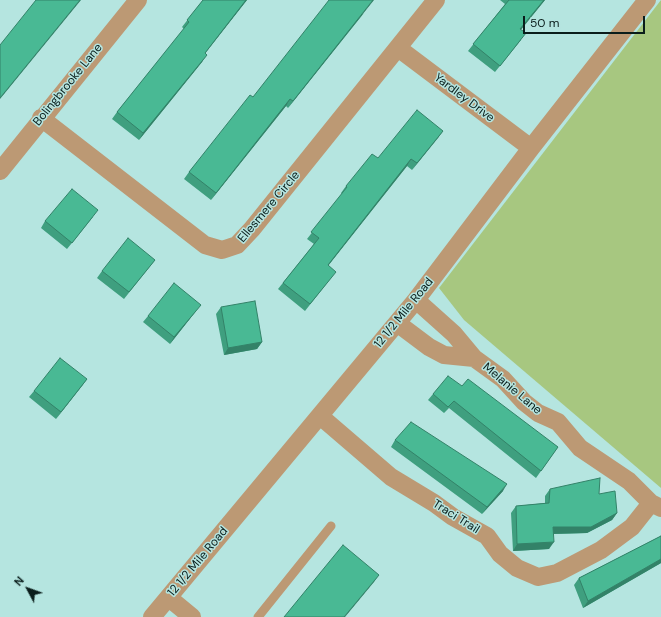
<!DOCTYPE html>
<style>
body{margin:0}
#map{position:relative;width:661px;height:617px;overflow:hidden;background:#b5e5e0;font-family:"DM Sans",sans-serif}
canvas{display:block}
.north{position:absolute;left:8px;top:569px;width:40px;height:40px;-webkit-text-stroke:3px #b5e5e0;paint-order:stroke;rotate:311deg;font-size:11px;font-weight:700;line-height:16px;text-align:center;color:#0a1d1b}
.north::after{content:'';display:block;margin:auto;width:14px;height:18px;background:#0a1d1b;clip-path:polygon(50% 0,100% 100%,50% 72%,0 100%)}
.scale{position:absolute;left:523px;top:16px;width:122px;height:18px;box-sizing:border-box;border:2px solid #0a1d1b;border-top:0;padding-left:5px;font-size:12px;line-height:14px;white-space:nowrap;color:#0a1d1b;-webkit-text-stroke:3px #b5e5e0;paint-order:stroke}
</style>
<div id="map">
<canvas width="661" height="617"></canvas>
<div class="north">N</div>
<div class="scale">50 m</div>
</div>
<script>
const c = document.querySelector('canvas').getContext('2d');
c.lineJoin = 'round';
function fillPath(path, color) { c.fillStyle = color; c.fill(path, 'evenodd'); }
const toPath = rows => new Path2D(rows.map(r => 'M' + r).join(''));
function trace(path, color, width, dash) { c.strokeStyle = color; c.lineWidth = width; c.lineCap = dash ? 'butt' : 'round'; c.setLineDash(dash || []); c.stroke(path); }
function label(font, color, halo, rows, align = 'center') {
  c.font = font + ' "DM Sans",sans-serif'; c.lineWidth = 3; c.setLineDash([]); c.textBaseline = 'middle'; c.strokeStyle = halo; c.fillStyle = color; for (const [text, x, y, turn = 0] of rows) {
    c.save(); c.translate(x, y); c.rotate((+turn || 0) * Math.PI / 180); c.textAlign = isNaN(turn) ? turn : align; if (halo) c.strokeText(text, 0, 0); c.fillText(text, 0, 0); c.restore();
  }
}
fillPath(toPath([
 [661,0,661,488,464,320,439,288]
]), '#a7c780');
trace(toPath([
 [258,617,331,526]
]), '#bc9974', 9);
trace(toPath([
 [398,48,531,148],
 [41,118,205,245,222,250,237,245,252,229,436,0],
 [0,171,138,0],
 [416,300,454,334,474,358,503,379,524,402,538,413,558,422,580,448,629,481,651,503,661,508],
 [397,323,429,347,444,355,474,358],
 [320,416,391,477,434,503,453,517,487,536,500,554,517,568,538,577,557,573,601,550,632,527,651,503],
 [169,598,192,617],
 [152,617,416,300,531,148,647,0]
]), '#bc9974', 18);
fillPath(toPath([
 [203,0,247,0,205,53,202,62,139,140,112,119,117,112,184,29,182,27],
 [500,0,545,0,521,29,521,40,495,72,468,51,505,4],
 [364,13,288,108,286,106,211,200,184,179,189,172,253,97],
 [443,131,412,170,407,166,328,266,331,278,305,311,278,289,314,244,307,239,342,194,341,193,346,186,378,158],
 [93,217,67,249,41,228,45,221],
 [155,260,124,299,97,278,102,271],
 [221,307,262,342,257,349,224,355,216,314],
 [196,311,170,344,143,322,148,316],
 [87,379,56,419,29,397,34,391],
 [462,386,558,447,536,478,449,408,444,413,428,400,433,394],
 [395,440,503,491,482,514,391,447],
 [550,489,599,494,617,513,612,520,587,533,553,534,549,549,513,551,511,513,516,506,545,503,545,496],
 [661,536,661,563,583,608,574,585,579,578]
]), '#3f9f7f');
fillPath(toPath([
 [80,0,81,0,0,99,0,98],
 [246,0,247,0,200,60,205,53],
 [373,0,374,0,288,108,293,101],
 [544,0,545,0,516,36,520,29],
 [207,55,202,62,139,140,143,133],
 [290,99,286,106,211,200,216,193],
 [443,131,438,138,412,170,417,163],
 [411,159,407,166,323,272,328,265],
 [201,305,196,311,170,344,174,337],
 [262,342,257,349,224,355,228,348],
 [87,379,82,386,56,419,61,412],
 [507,484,503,491,482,514,487,507],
 [617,513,612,520,587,533,548,534,553,527],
 [554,542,549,549,513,551,517,544],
 [661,559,661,563,583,608,588,601],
 [379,575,374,582,345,617,344,617]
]), '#338268');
const building = toPath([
 [36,0,80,0,0,98,0,45,36,0],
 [203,0,246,0,205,53,207,55,143,133,117,112,189,22,187,20,203,0],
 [329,0,373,0,293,101,290,99,216,193,189,172,250,95,253,97,329,0],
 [509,0,544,0,520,29,526,33,500,66,473,44,509,0],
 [417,110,443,131,417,163,411,159,328,265,336,272,310,304,283,283,319,238,311,232,347,187,346,186,372,154,378,158,417,110],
 [72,189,98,210,72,243,45,221,72,189],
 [128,238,155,260,129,292,102,271,128,238],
 [174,283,201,305,174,337,148,316,174,283],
 [255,301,262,342,228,348,221,307,255,301],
 [60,358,87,379,61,412,34,391,60,358],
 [448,376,462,386,468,379,558,447,541,471,454,401,448,407,433,394,448,376],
 [411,422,507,484,487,507,395,440,411,422],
 [600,478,599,494,615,491,617,513,591,527,553,527,554,542,517,544,516,506,549,503,550,489,600,478],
 [661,536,661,559,588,601,579,578,661,536],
 [343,545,379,575,344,617,284,617,343,545]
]);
fillPath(building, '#49b994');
trace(building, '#338268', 1);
label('12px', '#0a1d1b', '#b5e5e0', [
 ["Bolingbrooke Lane",68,85,-51],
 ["Yardley Drive",464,98,37],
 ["Ellesmere Circle",269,207,-50],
 ["12 1/2 Mile Road",404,313,-51],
 ["Melanie Lane",512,389,40],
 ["Traci Trail",456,517,32],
 ["12 1/2 Mile Road",198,562,-50]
]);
</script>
